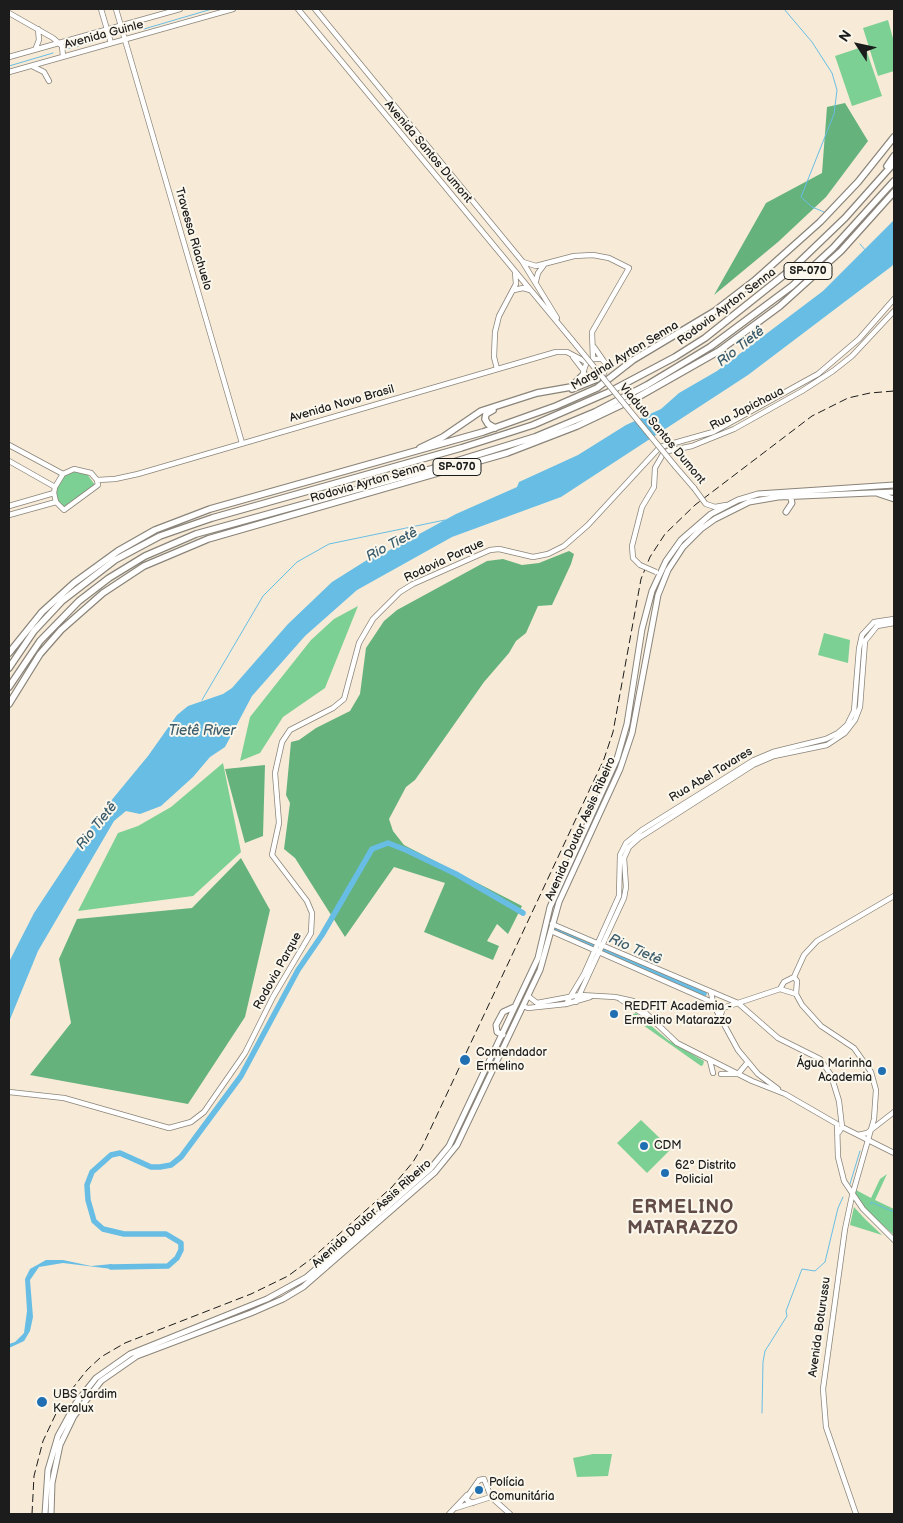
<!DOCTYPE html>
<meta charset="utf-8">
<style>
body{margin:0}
#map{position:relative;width:903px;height:1523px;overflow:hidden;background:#f7ebd7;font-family:"Balsamiq Sans",sans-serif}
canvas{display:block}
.frame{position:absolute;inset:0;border:10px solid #1c1c1c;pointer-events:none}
.north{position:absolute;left:833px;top:20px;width:50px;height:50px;-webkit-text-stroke:4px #fbf7ec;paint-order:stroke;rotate:305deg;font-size:14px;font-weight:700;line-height:20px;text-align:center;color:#1c1c1c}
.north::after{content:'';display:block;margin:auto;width:18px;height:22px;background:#1c1c1c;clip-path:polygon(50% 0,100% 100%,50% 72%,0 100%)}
</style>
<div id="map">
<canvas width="903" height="1523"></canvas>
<div class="frame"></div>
<div class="north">N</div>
</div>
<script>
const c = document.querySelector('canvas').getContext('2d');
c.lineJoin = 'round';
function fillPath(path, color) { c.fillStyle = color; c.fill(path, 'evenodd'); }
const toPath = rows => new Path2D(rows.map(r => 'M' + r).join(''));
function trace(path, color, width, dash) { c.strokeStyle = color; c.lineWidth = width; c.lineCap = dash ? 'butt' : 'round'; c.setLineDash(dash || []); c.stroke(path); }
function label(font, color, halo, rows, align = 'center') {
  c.font = font + ' "Balsamiq Sans",sans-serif'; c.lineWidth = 4; c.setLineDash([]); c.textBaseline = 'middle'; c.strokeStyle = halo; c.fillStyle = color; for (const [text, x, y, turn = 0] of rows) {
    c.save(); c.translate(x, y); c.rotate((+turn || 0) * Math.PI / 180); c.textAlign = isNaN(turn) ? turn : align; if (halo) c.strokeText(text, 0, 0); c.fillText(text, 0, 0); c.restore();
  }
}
fillPath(toPath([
 [888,20,894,42,894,71,878,76,863,28],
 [865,46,882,96,852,106,835,56],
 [76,471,87,474,95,485,67,507,63,507,57,499,56,488,62,477],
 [358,606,325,688,283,717,260,753,240,761,250,717,311,640,334,619],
 [824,633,850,640,848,663,818,655],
 [223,763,241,852,193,896,78,911,118,833,138,826,171,807],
 [636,1013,668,1040,704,1061,703,1065,701,1066,633,1018,633,1014],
 [641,1120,671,1149,647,1173,617,1143],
 [887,1174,875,1200,894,1209,894,1235,865,1210,855,1195,856,1190,871,1198,880,1179],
 [854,1207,865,1219,882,1235,850,1225],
 [593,1454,612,1454,608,1476,577,1477,573,1458]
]), '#7dd093');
fillPath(toPath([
 [845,103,868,141,826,197,778,242,714,295,766,203,822,173,827,107],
 [569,551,574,554,571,564,552,605,538,606,526,633,516,641,509,653,484,682,415,780,406,787,389,819,393,831,404,845,522,906,508,934,497,924,487,941,499,946,493,960,424,932,445,883,394,867,345,937,295,858,284,849,290,803,286,795,291,742,299,740,316,728,350,711,360,694,366,648,384,621,397,610,487,561,503,559,522,565,539,563],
 [265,765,263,836,245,843,225,769],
 [241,858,270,910,245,1017,188,1104,30,1075,71,1023,59,959,77,919,192,908]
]), '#66b27d');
fillPath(toPath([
 [894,220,894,263,892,266,748,375,561,497,452,537,357,590,305,636,252,696,225,747,210,757,193,777,161,806,140,814,126,811,114,821,38,951,9,1022,9,962,34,913,96,819,148,756,177,715,188,706,223,694,232,688,288,624,332,582,367,560,388,551,456,514,517,487,519,482,578,455,626,425,661,409,679,393,717,371,823,291],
 [46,1260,63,1260,91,1266,112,1264,112,1269,63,1263,39,1267,30,1280,33,1317,30,1331,24,1341,9,1348,9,1344,15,1342,24,1333,27,1311,25,1279,30,1269]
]), '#68bde4');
trace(toPath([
 [784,9,812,42,832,73,837,90,834,114,801,197,812,207,824,212],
 [144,29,212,9],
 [66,49,94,42],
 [9,66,53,53],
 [860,244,866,251],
 [202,700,263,596,297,562,329,544,445,520],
 [850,1184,860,1151],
 [871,1204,871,1202,894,1212],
 [762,1413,763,1362,765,1351,787,1316,786,1311,802,1269,815,1271,825,1262,838,1208,843,1197]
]), '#68bde4', 1);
trace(toPath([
 [557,929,704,994],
 [111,1267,168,1266,177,1258,181,1250,181,1243,166,1234,124,1234,103,1229,94,1221,88,1200,87,1185,92,1172,111,1155,120,1153,151,1167,160,1167,171,1165,181,1157,241,1076,298,970,322,935,372,849,388,843,406,850,456,874,523,913]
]), '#68bde4', 5.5);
const secondary = toPath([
 [101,9,111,43],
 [116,9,242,443],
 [298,9,572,340],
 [315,9,522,261,557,318],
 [9,13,53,38,62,46,63,56],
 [35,50,39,40,38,29],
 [9,57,180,9],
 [32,66,44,72,49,81],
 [9,72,233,9],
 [523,262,536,266,574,256,593,255,609,258,629,268,592,332,593,359],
 [536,281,538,273,544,265],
 [514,290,523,288,530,290],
 [594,347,603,360],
 [573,357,583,370],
 [593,359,602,359,606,364,604,373,597,379,588,378,583,373,586,364,593,359],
 [497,369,494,357,495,332,499,316,516,284,515,272],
 [9,445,63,474],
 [9,461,55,487],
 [675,466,694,488],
 [74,469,91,473,97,480,98,485,64,510,56,502,54,493,55,487,63,474,74,469],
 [97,480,115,479,138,474,556,352,567,352,588,363],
 [706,504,715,507,726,505],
 [9,506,54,493],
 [9,515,56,502],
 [640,565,633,558,632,546,642,507,654,487,655,468,663,454,668,451,692,446,734,429,802,391,833,371,852,356,894,311],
 [552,924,738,1003,778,1038,820,1059,831,1075,839,1101,842,1127,839,1132],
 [551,931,712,1002],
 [780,989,784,982,794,977],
 [780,989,796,994],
 [711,993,714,1006,738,1050,758,1074,778,1089],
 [528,996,537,1003,580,995,615,997,633,1001,677,1043,752,1081,785,1094,837,1124,838,1157,844,1181,863,1209,894,1240],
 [620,999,645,1015],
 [576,1002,624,898,626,887,624,858,629,847,639,838,753,765,774,756,827,745,845,733,855,720,860,707,865,641,877,626,894,623],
 [566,1004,584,974,619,896,620,855,626,843,642,830,754,760,773,752,826,739,838,733,847,725,854,711,859,649,862,635,874,622,894,619],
 [523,1006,528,1008,566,1004,590,997],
 [720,1017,723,1008,780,989],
 [710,1061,713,1073],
 [721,1074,738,1074,748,1062],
 [9,1092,64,1098,169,1128,191,1122,204,1112,245,1053,273,997,311,933,312,913,307,901,272,855,279,823,275,773,282,742,290,730,333,708,344,699,359,643,373,619,400,592,413,584,490,550,499,549,533,557,548,554,564,546,588,525,660,447,713,432,818,374,859,339,894,299],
 [842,1127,894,1153],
 [858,1135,867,1133,894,1112],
 [473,1503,467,1500,467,1497,479,1480,484,1479,491,1497,510,1514],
 [456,1508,491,1497],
 [449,1514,467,1495],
 [856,1514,826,1427,823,1389,845,1229,852,1196,874,1119,876,1090,871,1072,854,1048,821,1026,802,1005,796,994,797,981,794,977,804,955,817,941,894,896]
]);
const primary = toPath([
 [879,494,894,499],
 [786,512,792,503,790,494],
 [503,1035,497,1032,496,1025,503,1012,514,1007],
 [45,1514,48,1470,58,1436,76,1403,96,1378,130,1354,267,1299,307,1277,431,1168,449,1146,538,958,550,907,617,759,627,724,642,629,652,591,666,561,681,540,711,514,738,500,758,494,894,485],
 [51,1514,52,1483,60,1445,74,1416,101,1381,137,1356,251,1313,283,1299,303,1287,435,1172,457,1145,540,970,559,902,620,769,632,733,658,595,668,570,683,547,701,529,715,519,749,502,778,497,894,492]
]);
const highway = toPath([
 [887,166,894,156],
 [572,389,597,379],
 [493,410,486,414,485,419,488,424,495,428],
 [420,448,443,437,481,411,537,393,571,387,584,374],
 [9,653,42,612,74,583,118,551,155,530,210,509,483,432,556,406,597,388,633,360,715,311,754,281,820,222,858,182,894,137],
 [9,668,34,631,62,601,115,560,160,536,212,518,461,448,533,425,609,392,675,357,705,338,794,267,845,218,894,163],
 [9,687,40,641,79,601,109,578,145,556,196,534,431,469,535,437,595,412,647,385,710,347,792,286,833,248,894,181],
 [9,704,40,654,61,630,103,593,144,566,208,539,507,453,577,426,638,397,719,351,780,306,841,251,894,192]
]);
trace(secondary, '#8a847a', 6);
trace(primary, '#8a847a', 7);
trace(highway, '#8a847a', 8);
trace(secondary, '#fff', 4.5);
trace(primary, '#fff', 5);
trace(highway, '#fff', 5.5);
trace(toPath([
 [32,1514,34,1476,43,1441,61,1403,87,1370,101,1357,125,1343,251,1294,288,1276,311,1259,392,1187,413,1162,422,1147,604,759,613,732,641,579,650,557,665,534,695,505,812,416,848,398,870,393,894,391]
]), '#1c1c1c', 1, [8, 4]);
const secondaryBridge = toPath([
 [572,340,675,466],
 [694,488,705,503],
 [640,565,656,572]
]);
trace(secondaryBridge, '#8a847a', 6, []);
trace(secondaryBridge, '#fff', 4.5);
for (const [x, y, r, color] of [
 [614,1014,5,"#1f6fb2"],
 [465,1060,6,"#1f6fb2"],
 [882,1071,5,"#1f6fb2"],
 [644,1146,5,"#1f6fb2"],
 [665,1173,5,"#1f6fb2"],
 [42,1402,6,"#1f6fb2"],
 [479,1490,5,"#1f6fb2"]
]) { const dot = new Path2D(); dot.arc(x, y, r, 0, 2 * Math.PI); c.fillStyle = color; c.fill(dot); trace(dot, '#fbf7ec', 2); }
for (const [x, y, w] of [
 [808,271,48],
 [457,467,48]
]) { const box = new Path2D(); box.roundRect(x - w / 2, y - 8.5, w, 17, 4); c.fillStyle = '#fbf7ec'; c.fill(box); trace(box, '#1c1c1c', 1); }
label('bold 11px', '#1c1c1c', null, [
 ["SP-070",808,271],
 ["SP-070",457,467]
]);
label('12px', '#1c1c1c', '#fbf7ec', [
 ["Avenida Guinle",104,35,-15],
 ["Avenida Santos Dumont",428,152,50],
 ["Travessa Riachuelo",193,239,74],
 ["Rodovia Ayrton Senna",727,307,-37],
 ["Marginal Ayrton Senna",625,356,-31],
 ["Avenida Novo Brasil",342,404,-16],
 ["Rua Japichaua",747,409,-27],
 ["Viaduto Santos Dumont",662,434,50],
 ["Rodovia Ayrton Senna",368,483,-16],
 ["Rodovia Parque",444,561,-25],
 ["Rua Abel Tavares",711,775,-31],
 ["Avenida Doutor Assis Ribeiro",581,829,-66],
 ["Rodovia Parque",278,971,-61],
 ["Avenida Doutor Assis Ribeiro",372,1214,-42],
 ["Avenida Boturussu",820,1327,-82]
]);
label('12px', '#1c1c1c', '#fbf7ec', [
 ["REDFIT Academia -",624,1007],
 ["Ermelino Matarazzo",624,1021],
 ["Comendador",476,1053],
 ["Ermelino",476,1067],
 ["Água Marinha",872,1064,"right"],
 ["Academia",872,1078,"right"],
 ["CDM",654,1146],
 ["62º Distrito",675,1166],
 ["Policial",675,1180],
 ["UBS Jardim",53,1395],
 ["Keralux",53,1409],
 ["Polícia",489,1483],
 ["Comunitária",489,1497]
], 'left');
label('italic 14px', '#3a5c6c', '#fbf7ec', [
 ["Rio Tietê",741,347,-38],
 ["Rio Tietê",392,545,-28],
 ["Tietê River",202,731],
 ["Rio Tietê",97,826,-51],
 ["Rio Tietê",635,950,24]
]);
c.letterSpacing = '1px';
label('bold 18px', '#614c47', '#fbf7ec', [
 ["ERMELINO",683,1208],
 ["MATARAZZO",683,1229]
]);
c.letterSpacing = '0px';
</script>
